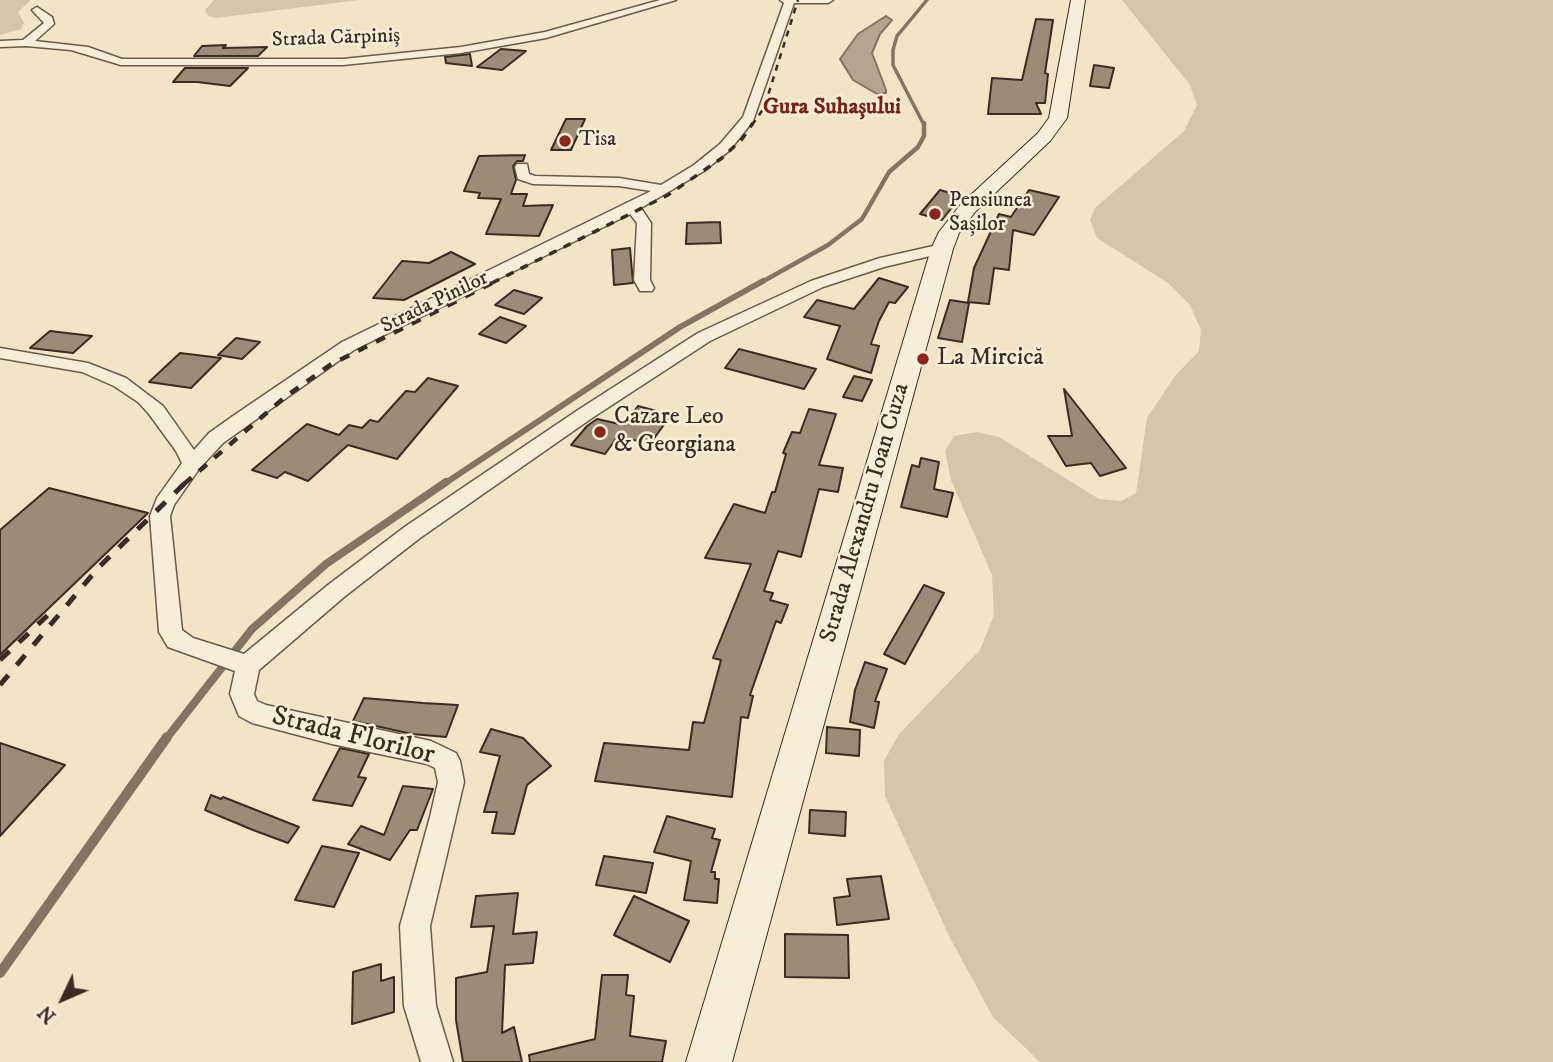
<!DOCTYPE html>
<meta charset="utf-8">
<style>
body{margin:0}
#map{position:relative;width:1553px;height:1062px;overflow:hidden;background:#f2e5c5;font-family:"IM FELL DW Pica",serif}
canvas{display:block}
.north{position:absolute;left:28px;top:964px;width:70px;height:70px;-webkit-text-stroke:5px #f7eed9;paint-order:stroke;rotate:226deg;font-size:19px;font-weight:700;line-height:28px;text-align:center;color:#3b2c23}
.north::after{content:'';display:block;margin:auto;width:24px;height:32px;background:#3b2c23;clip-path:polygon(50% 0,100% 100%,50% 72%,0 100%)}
</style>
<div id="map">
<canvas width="1553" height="1062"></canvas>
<div class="north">N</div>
</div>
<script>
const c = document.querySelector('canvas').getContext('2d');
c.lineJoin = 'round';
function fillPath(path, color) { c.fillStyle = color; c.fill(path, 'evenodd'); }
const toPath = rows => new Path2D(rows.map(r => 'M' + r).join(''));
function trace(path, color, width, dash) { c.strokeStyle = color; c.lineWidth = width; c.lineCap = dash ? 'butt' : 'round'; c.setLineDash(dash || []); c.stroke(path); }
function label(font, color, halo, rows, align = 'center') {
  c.font = font + ' "IM FELL DW Pica",serif'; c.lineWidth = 5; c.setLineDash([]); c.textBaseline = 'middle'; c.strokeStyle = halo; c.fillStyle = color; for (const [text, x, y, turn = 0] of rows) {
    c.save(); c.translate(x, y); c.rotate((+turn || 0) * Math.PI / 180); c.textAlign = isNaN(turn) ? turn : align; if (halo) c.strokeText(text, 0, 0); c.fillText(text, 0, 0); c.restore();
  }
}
fillPath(toPath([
 [0,0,31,0,18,12,24,23,21,29,0,35],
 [214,0,359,0,216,18,208,16,205,10],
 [1122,0,1553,0,1553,1062,1040,1062,993,1017,949,936,885,796,884,761,899,734,980,650,994,615,992,575,951,480,945,451,954,436,977,432,999,437,1099,499,1121,501,1136,493,1147,418,1175,376,1199,351,1201,330,1190,305,1168,283,1097,238,1090,220,1095,208,1184,131,1197,105,1190,85]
]), '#d3c6a9');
const water = toPath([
 [886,16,892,20,880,34,872,53,886,90,886,93,877,94,853,80,840,59,858,34,886,16]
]);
fillPath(water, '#b4a68e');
trace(water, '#847563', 2);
trace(toPath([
 [924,125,893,65,893,50,897,36,927,0]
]), '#847563', 3.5);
trace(toPath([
 [760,283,828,245,862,219,889,172,918,147,924,136,924,123]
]), '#847563', 4.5);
trace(toPath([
 [444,484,680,327,763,281]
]), '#847563', 6);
trace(toPath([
 [166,739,252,629,326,564,446,482]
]), '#847563', 8);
trace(toPath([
 [0,973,167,737]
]), '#847563', 10);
const building = toPath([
 [1036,19,1053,20,1045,73,1048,74,1045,103,1036,103,1041,114,988,114,992,78,1022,80,1036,19],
 [226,45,223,48,267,47,258,56,194,56,202,46,226,45],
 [501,49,526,51,502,70,477,67,501,49],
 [470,54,472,66,446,63,445,57,470,54],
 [1094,65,1114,68,1109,88,1090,86,1094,65],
 [185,68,248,68,230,86,197,82,173,82,185,68],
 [566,119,585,119,571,150,551,150,566,119],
 [525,155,523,161,517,161,513,166,516,180,511,194,527,194,523,206,553,205,539,236,486,234,501,199,478,198,480,193,464,191,479,156,525,155],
 [940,190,961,196,942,220,920,214,940,190],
 [1029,190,1059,197,1034,235,1013,230,1009,270,994,268,989,304,968,302,974,268,999,214,1011,217,1029,190],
 [720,222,721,243,686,244,687,223,720,222],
 [630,248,633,283,614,285,612,250,630,248],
 [451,252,475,264,404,300,373,298,402,261,429,263,451,252],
 [879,278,908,287,895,303,889,302,879,321,871,344,879,346,871,373,827,359,840,326,804,317,817,300,854,309,879,278],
 [514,290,542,298,524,314,495,305,514,290],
 [950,300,969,303,962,342,938,338,950,300],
 [500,317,526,326,506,343,479,334,500,317],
 [50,331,92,336,73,353,30,348,50,331],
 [236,338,260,342,242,359,218,355,236,338],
 [739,349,816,369,804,389,725,368,739,349],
 [180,353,221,358,191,388,149,382,180,353],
 [854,376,872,380,862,401,843,397,854,376],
 [428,378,458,386,397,459,348,445,308,481,285,472,277,478,252,470,307,424,339,435,349,425,362,428,370,420,378,422,406,391,415,392,428,378],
 [1064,389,1126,468,1100,476,1091,463,1066,466,1048,436,1072,436,1064,389],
 [638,406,671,415,650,444,618,436,605,454,571,445,587,426,597,419,624,425,638,406],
 [809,409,836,414,819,465,843,468,838,492,819,489,801,557,778,551,764,591,773,593,770,600,788,605,781,623,776,621,750,695,753,696,748,718,741,717,732,797,595,781,604,743,689,750,693,722,704,723,721,660,713,658,751,564,705,558,734,504,765,513,772,492,775,492,786,454,783,453,792,432,800,433,809,409],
 [921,458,939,462,934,489,953,493,947,517,901,507,912,465,919,467,921,458],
 [49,488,148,513,0,655,0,530,49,488],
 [924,585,944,593,905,664,884,654,924,585],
 [865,662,887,669,875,701,879,702,874,728,850,722,855,690,865,662],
 [364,698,423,703,458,705,446,737,412,734,353,721,364,698],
 [827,727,860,730,859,756,826,753,827,727],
 [491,729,523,738,551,766,527,785,514,834,492,833,497,812,484,812,500,756,480,752,491,729],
 [0,743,65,765,0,836,0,743],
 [340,748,369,754,358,777,366,778,352,806,313,800,340,748],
 [403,786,433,789,417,830,410,830,390,860,348,844,361,826,384,835,403,786],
 [211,795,221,799,223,797,299,827,288,843,253,830,205,810,211,795],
 [810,810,846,812,845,836,809,833,810,810],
 [667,816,715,829,712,838,720,840,711,872,715,872,715,879,719,879,717,903,684,900,691,861,654,852,667,816],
 [322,846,359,853,334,907,295,900,322,846],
 [604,856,653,863,646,893,596,885,604,856],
 [881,876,889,919,837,925,834,898,850,896,847,879,881,876],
 [518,893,513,934,537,932,533,963,505,965,502,1033,514,1027,522,1062,463,1062,456,1020,456,978,487,972,494,926,471,927,476,896,518,893],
 [634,896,689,921,670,962,614,935,634,896],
 [785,934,848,935,849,978,785,977,785,934],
 [381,964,381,981,394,977,394,1012,352,1024,353,972,381,964],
 [602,975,628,975,626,995,634,996,630,1036,666,1041,662,1062,530,1062,529,1055,595,1039,602,975]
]);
fillPath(building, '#9a8c77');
trace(building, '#3b2c23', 2);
const minor = toPath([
 [660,0,676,0,546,38,461,53,343,65,121,65,71,50,26,46,0,47,0,41,23,40,44,23,32,10,37,7,52,17,54,24,35,41,88,47,122,59,343,59,461,47,545,32,660,0],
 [780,0,833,0,828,3,794,3,753,121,730,150,704,171,641,208,651,223,650,280,654,288,652,291,640,291,634,280,637,223,630,214,354,350,223,443,199,469,174,505,170,516,182,630,193,638,244,654,328,585,406,526,578,410,698,333,811,281,880,258,942,244,950,249,947,252,884,267,823,287,710,341,592,418,420,538,344,597,259,670,254,694,257,701,266,705,431,741,456,753,460,761,464,782,430,926,436,1006,453,1062,421,1062,404,1006,400,926,430,817,438,782,435,768,427,764,332,744,252,723,239,716,230,694,235,671,168,647,159,632,150,516,157,498,182,463,176,451,149,414,138,402,114,386,82,372,0,358,0,348,88,363,126,378,163,406,194,450,209,433,233,416,342,342,651,191,619,186,533,184,518,179,515,167,517,164,527,164,529,174,535,176,619,178,661,185,694,165,720,144,743,117,784,3,780,0]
]);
const secondary = toPath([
 [1071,0,1085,0,1067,118,1050,141,975,212,959,233,953,249,732,1062,686,1062,931,249,939,232,961,204,1038,133,1049,118,1071,0]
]);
trace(minor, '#695a4c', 3);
trace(secondary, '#3b2c23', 2);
fillPath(minor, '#f7eed9');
fillPath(secondary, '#f7eed9');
trace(toPath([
 [752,125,764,108,798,0]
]), '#3b2c23', 2.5, [6, 6]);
trace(toPath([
 [492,283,668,195,722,158,742,139,753,123]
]), '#3b2c23', 3.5, [8, 8]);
trace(toPath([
 [184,484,285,397,330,365,496,281]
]), '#3b2c23', 4.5, [10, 10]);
trace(toPath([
 [0,660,48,615],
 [0,685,98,568,186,482]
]), '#3b2c23', 5, [13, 13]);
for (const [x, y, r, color] of [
 [565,141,7,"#8f2418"],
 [935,214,7,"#8f2418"],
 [923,359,7,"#8f2418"],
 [600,432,7,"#8f2418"]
]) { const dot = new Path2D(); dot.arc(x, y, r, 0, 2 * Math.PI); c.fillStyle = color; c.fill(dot); trace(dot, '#f7eed9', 2.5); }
label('21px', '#3b2c23', '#f7eed9', [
 ["Strada Cărpiniș",336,39,-2],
 ["Strada Pinilor",435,303,-26]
]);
label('21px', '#3b2c23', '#f7eed9', [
 ["Tisa",579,141],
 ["Pensiunea",949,202],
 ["Sașilor",949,226]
], 'left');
label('bold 23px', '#7a1f14', '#f7eed9', [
 ["Gura Suhașului",832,108]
]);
label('24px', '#3b2c23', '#f7eed9', [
 ["La Mircică",937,359],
 ["Cazare Leo",614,418],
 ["& Georgiana",614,446]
], 'left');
label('24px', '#3b2c23', '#f7eed9', [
 ["Strada Alexandru Ioan Cuza",866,513,-74]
]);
label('28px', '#3b2c23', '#f7eed9', [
 ["Strada Florilor",353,737,14]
]);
</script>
